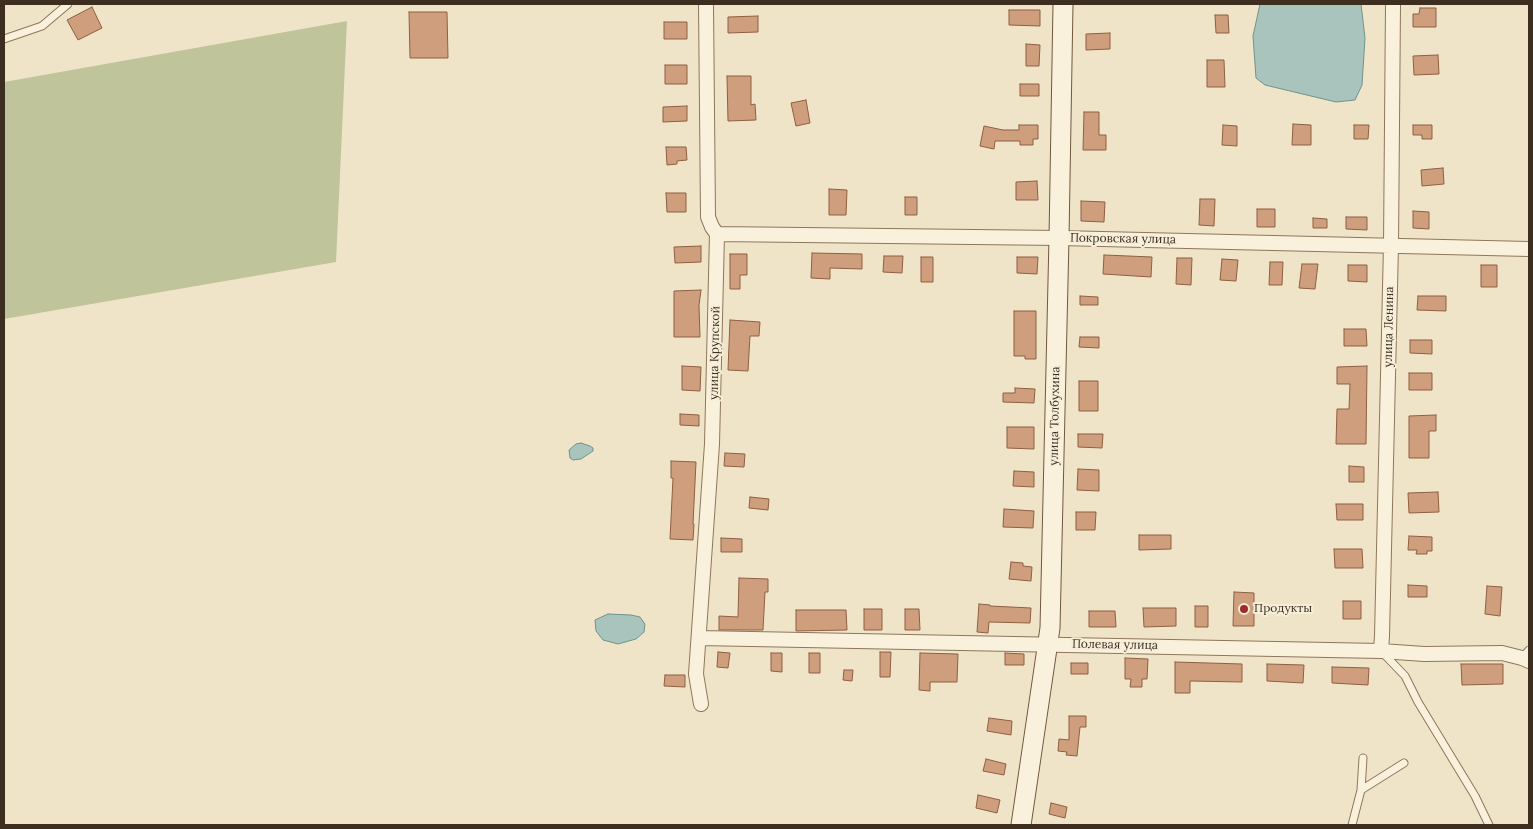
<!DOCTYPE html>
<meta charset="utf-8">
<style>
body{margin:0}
#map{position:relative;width:1533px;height:829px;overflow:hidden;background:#f0e4c8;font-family:Lora,serif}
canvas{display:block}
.frame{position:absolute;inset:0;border:5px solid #3d2e20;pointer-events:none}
</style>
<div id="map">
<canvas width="1533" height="829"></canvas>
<div class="frame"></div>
</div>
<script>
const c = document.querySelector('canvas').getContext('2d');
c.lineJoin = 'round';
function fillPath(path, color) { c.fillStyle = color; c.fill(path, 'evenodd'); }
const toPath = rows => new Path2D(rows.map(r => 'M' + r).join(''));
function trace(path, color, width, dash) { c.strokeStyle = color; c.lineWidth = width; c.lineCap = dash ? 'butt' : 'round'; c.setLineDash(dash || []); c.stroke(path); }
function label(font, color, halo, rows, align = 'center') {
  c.font = font + ' Lora,serif'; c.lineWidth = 4; c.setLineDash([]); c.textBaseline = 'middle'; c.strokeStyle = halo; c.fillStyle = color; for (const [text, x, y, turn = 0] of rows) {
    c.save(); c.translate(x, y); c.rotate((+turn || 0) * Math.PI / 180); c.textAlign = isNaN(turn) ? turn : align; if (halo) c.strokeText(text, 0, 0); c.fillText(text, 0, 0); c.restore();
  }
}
fillPath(toPath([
 [347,21,336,262,4,319,4,82]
]), '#bfc49a');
const water = toPath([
 [1260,4,1361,4,1365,38,1362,85,1355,100,1336,102,1265,85,1256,78,1253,36,1260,4],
 [581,443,590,446,593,448,593,451,581,459,573,460,570,458,569,450,576,444,581,443],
 [608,614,631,615,640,617,645,624,644,632,636,639,618,644,603,640,596,631,595,620,608,614]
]);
fillPath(water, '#a9c4bc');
trace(water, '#6f938a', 1);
const building = toPath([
 [92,7,102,28,78,40,67,20,92,7],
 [1420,8,1436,8,1436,27,1413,27,1413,14,1419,14,1420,8],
 [1009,10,1040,10,1040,26,1009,25,1009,10],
 [409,12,447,12,448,58,410,58,409,12],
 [1215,15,1228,15,1229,33,1216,33,1215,15],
 [758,16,758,32,728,33,728,17,758,16],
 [664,22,687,22,687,39,664,39,664,22],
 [1110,33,1110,49,1086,50,1086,34,1110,33],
 [1026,44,1040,45,1039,66,1026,66,1026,44],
 [1438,55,1439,74,1414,75,1413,56,1438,55],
 [1207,60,1224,60,1225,87,1207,87,1207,60],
 [665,65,687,65,687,84,665,84,665,65],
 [727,76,751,76,751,105,755,104,756,120,728,121,727,76],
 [1020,84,1039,84,1039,96,1020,96,1020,84],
 [806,100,810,123,796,126,791,103,806,100],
 [687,106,687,121,663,122,663,107,687,106],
 [1084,112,1099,112,1099,135,1106,135,1106,150,1083,150,1084,112],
 [1293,124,1311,125,1311,145,1292,145,1293,124],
 [1019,125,1038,125,1038,139,1033,139,1033,145,1020,145,1020,141,995,141,994,149,980,146,984,126,1003,130,1019,130,1019,125],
 [1223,125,1237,126,1237,146,1222,145,1223,125],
 [1354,125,1369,125,1368,139,1354,139,1354,125],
 [1413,125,1432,125,1432,139,1422,139,1422,135,1413,135,1413,125],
 [666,147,686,147,687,160,677,161,677,164,667,165,666,147],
 [1443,168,1444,184,1422,186,1421,170,1443,168],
 [1037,181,1038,200,1016,200,1016,182,1037,181],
 [829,189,847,190,846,215,829,215,829,189],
 [666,193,686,193,686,212,667,212,666,193],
 [905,197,917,197,917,215,905,215,905,197],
 [1200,199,1215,199,1214,226,1199,225,1200,199],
 [1081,201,1105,202,1104,222,1081,221,1081,201],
 [1257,209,1275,209,1275,227,1257,227,1257,209],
 [1413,211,1429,212,1429,229,1413,228,1413,211],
 [1346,217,1367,217,1367,230,1346,229,1346,217],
 [1313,218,1327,219,1327,228,1313,228,1313,218],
 [701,246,701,262,675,263,674,247,701,246],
 [812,253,862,254,862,269,830,268,830,279,811,278,812,253],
 [730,254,747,254,747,275,740,275,740,289,730,289,730,254],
 [1104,255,1152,257,1151,277,1103,274,1104,255],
 [884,256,903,256,902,273,883,272,884,256],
 [921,257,933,257,933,282,921,282,921,257],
 [1017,257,1038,257,1037,274,1017,273,1017,257],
 [1177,258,1192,258,1191,285,1176,284,1177,258],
 [1222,259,1238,260,1236,281,1220,280,1222,259],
 [1270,262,1283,262,1282,285,1269,285,1270,262],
 [1302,264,1318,264,1315,289,1299,288,1302,264],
 [1348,265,1367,265,1367,282,1348,281,1348,265],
 [1481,265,1497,265,1497,287,1481,287,1481,265],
 [701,290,699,305,700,337,674,337,674,291,701,290],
 [1080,296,1098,297,1098,305,1080,305,1080,296],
 [1418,296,1446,296,1446,311,1417,310,1418,296],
 [1014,311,1036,311,1036,359,1025,359,1025,356,1014,356,1014,311],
 [730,320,760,322,759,336,750,336,748,371,728,370,730,320],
 [1344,329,1366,329,1367,346,1344,346,1344,329],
 [1080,337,1099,337,1099,348,1079,347,1080,337],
 [1410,340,1432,340,1432,354,1410,353,1410,340],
 [682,366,701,367,700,391,682,390,682,366],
 [1367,366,1366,444,1336,444,1337,409,1349,409,1350,384,1337,384,1337,367,1367,366],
 [1409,373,1432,373,1432,390,1409,390,1409,373],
 [1079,381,1098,381,1098,411,1079,411,1079,381],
 [1015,388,1035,389,1034,403,1003,402,1003,393,1015,393,1015,388],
 [680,414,699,415,699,426,680,425,680,414],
 [1436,415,1436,431,1429,431,1429,458,1409,458,1409,416,1436,415],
 [1007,427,1034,427,1034,449,1007,448,1007,427],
 [1078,434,1103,434,1102,448,1078,447,1078,434],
 [725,453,745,454,744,467,724,466,725,453],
 [671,461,696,462,693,524,694,524,693,540,670,539,673,478,671,478,671,461],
 [1349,466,1364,467,1364,482,1349,482,1349,466],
 [1078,469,1099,470,1099,491,1077,490,1078,469],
 [1014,471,1034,472,1034,487,1013,486,1014,471],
 [1438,492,1439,512,1409,513,1408,493,1438,492],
 [750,497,769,499,768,510,749,508,750,497],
 [1336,504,1363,504,1363,520,1337,520,1336,504],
 [1004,509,1034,511,1033,528,1003,527,1004,509],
 [1076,512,1096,512,1095,530,1076,530,1076,512],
 [1139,535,1171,535,1171,549,1139,550,1139,535],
 [1409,536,1432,537,1432,551,1427,551,1427,554,1416,554,1417,550,1408,550,1409,536],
 [721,538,742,539,742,552,721,552,721,538],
 [1334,549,1362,549,1363,568,1335,568,1334,549],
 [1011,562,1023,563,1023,566,1032,567,1031,581,1009,579,1011,562],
 [739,578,768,579,768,592,765,592,763,630,719,630,719,616,738,617,739,578],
 [1408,585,1427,586,1427,597,1408,597,1408,585],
 [1487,586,1502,587,1500,616,1485,614,1487,586],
 [1234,592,1254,593,1254,626,1233,626,1234,592],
 [1343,601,1361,601,1361,619,1343,619,1343,601],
 [979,604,990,605,990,606,1031,608,1030,623,989,622,988,633,977,632,979,604],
 [1195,606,1208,606,1208,627,1195,627,1195,606],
 [1143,608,1176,608,1176,626,1144,627,1143,608],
 [864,609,882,609,882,630,864,630,864,609],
 [905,609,919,609,920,630,905,630,905,609],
 [796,610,846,610,847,630,796,631,796,610],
 [1089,611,1115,611,1116,627,1089,627,1089,611],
 [718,652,730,653,728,668,717,667,718,652],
 [880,652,891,652,890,677,880,677,880,652],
 [771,653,782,653,782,672,771,671,771,653],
 [809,653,820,653,820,673,809,673,809,653],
 [920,653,958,654,957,682,930,682,930,691,919,690,920,653],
 [1005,653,1024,654,1024,665,1005,665,1005,653],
 [1125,658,1148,659,1147,679,1142,679,1142,687,1130,687,1131,679,1125,679,1125,658],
 [1175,662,1242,664,1242,682,1190,681,1190,693,1175,693,1175,662],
 [1071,663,1088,663,1088,674,1071,674,1071,663],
 [1267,664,1304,665,1303,683,1267,681,1267,664],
 [1461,664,1503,664,1503,684,1462,685,1461,664],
 [1332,667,1369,668,1368,685,1332,683,1332,667],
 [844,670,853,670,852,681,843,680,844,670],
 [665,675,685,675,685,687,664,686,665,675],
 [1069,716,1086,716,1086,727,1080,727,1077,756,1066,755,1067,752,1058,751,1059,739,1069,740,1069,716],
 [989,718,1012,721,1011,735,987,731,989,718],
 [986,759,1006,764,1004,775,983,771,986,759],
 [978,795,1000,800,997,813,976,808,978,795],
 [1051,803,1067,807,1065,818,1049,814,1051,803]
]);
fillPath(building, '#cf9f7d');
trace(building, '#8d5f41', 1);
const service = toPath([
 [4,39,42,26,68,4],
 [1382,652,1405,676,1418,702,1475,796,1489,825],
 [1522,658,1529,650],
 [1361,790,1363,758],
 [1352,825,1361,790,1404,763]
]);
const minor = toPath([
 [717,234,1059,238,1529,249],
 [699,638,1381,651,1424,654,1502,653,1522,658,1529,661],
 [1381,651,1382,636,1391,245,1393,4],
 [701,704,696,674,712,444,717,234,712,227,708,217,706,4]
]);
const secondary = toPath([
 [1021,825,1050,628,1059,238,1063,4]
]);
trace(service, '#8d765c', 9);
trace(minor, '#8d765c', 16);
trace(secondary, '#6f573f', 21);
trace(service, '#faf1dc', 7);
trace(minor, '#faf1dc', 14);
trace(secondary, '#faf1dc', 19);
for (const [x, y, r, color] of [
 [1244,609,5,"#9e2a2b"]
]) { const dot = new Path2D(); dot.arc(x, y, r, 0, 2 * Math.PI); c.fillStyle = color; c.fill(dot); trace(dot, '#f7eed8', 2); }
label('12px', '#3d2e20', '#f7eed8', [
 ["Покровская улица",1123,239,1],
 ["улица Ленина",1389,327,-89],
 ["улица Крупской",715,353,-89],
 ["улица Толбухина",1055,416,-89],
 ["Полевая улица",1115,645,1]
]);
label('12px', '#3d2e20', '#f7eed8', [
 ["Продукты",1254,609]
], 'left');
</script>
